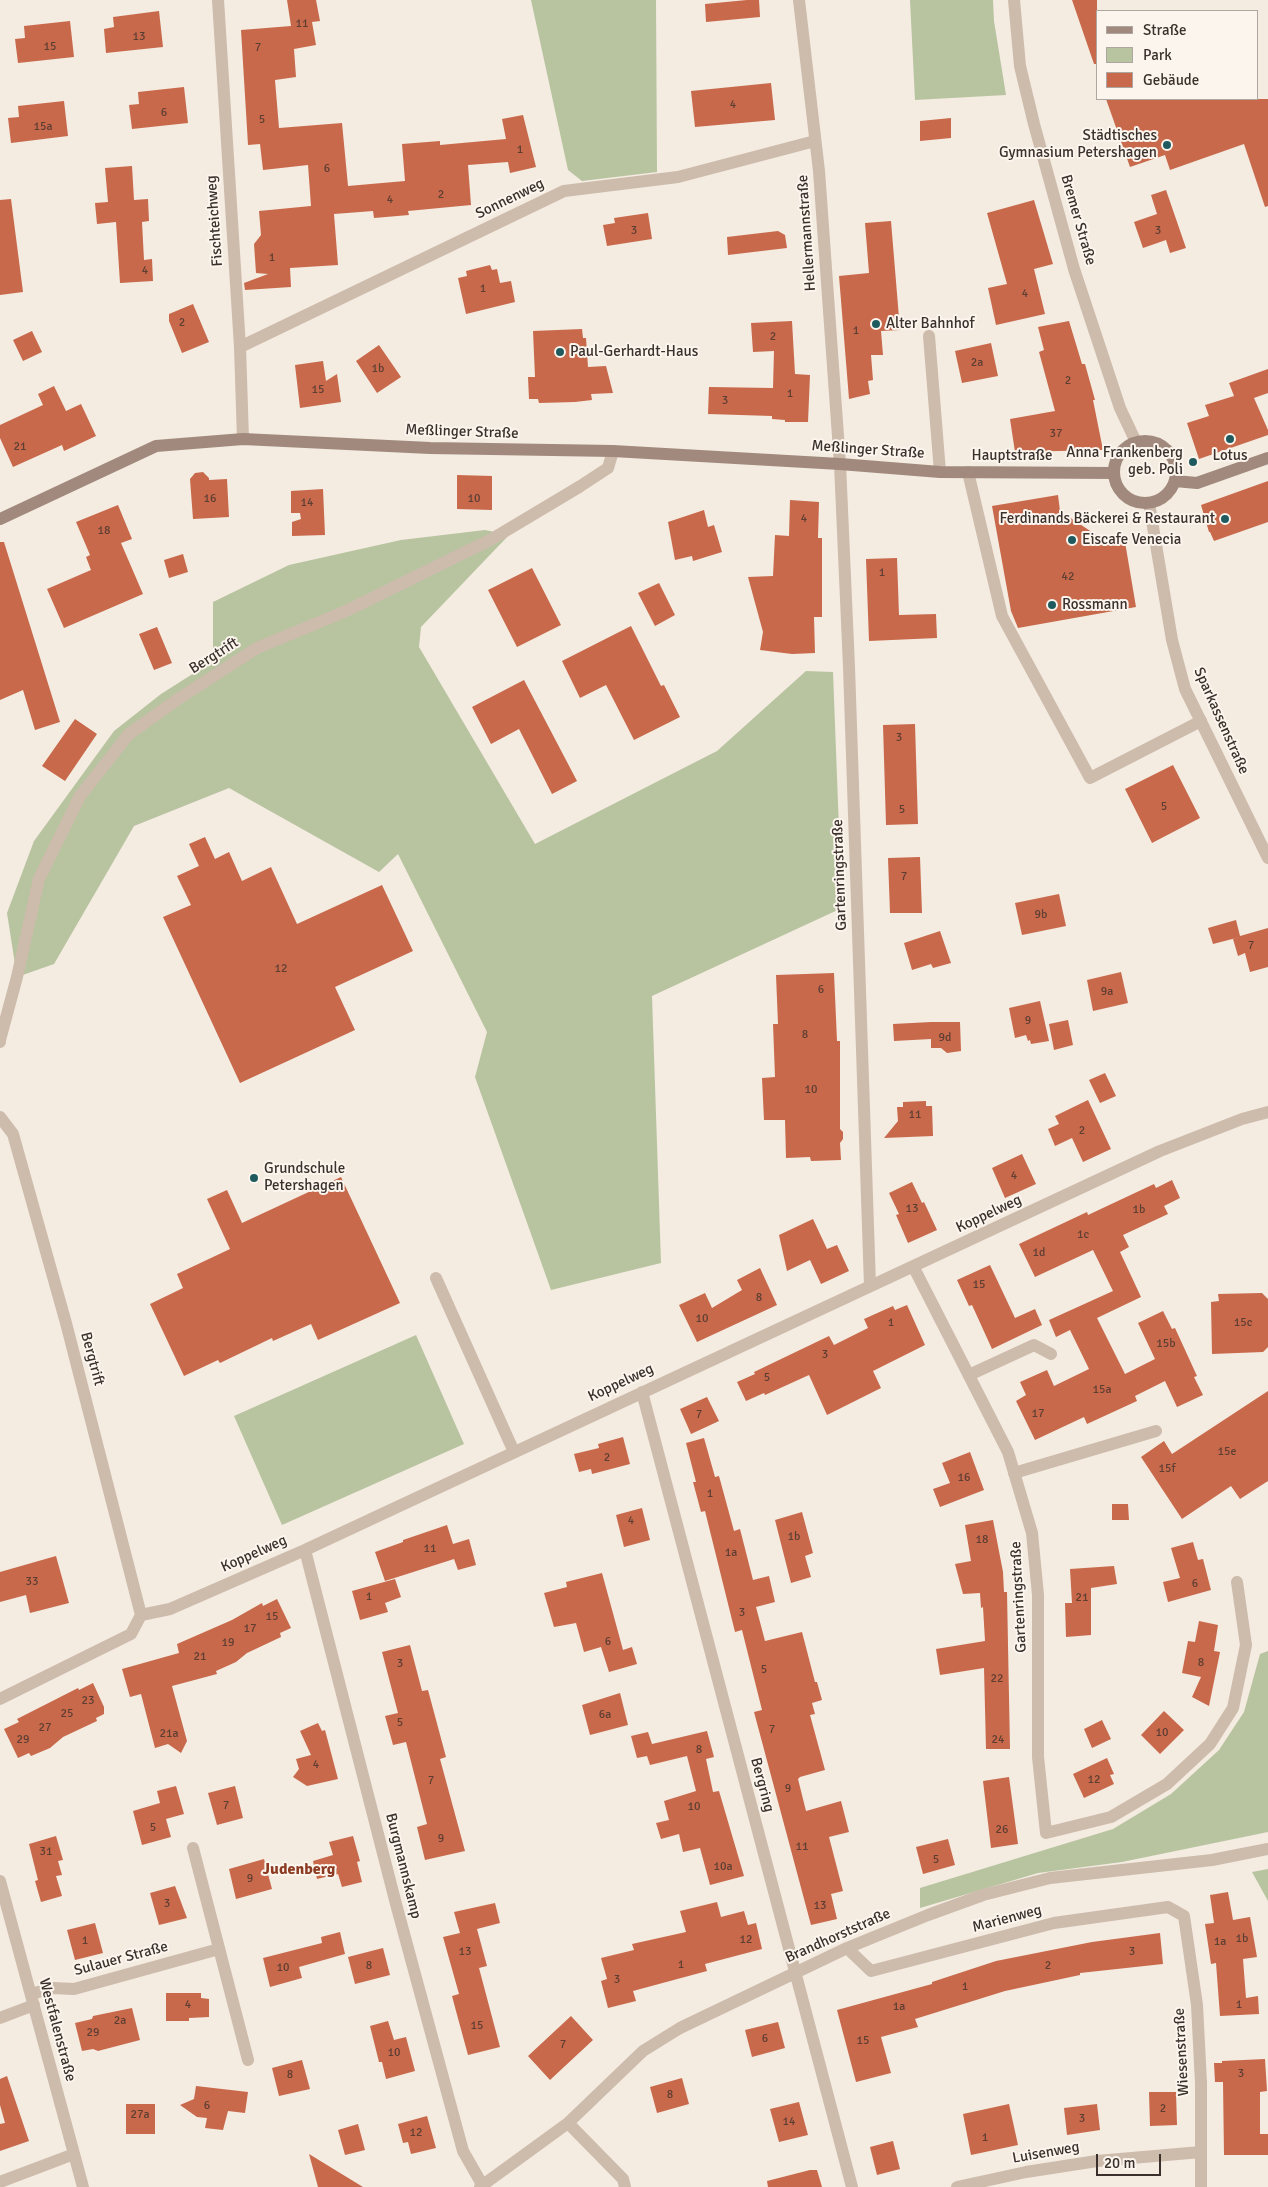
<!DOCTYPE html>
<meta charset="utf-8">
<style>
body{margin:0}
#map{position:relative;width:1268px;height:2187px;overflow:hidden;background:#f4ebe1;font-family:Signika,sans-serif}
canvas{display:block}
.legend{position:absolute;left:1096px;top:10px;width:162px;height:90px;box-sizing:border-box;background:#fbf5ee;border:1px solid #aea6a0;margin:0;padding:6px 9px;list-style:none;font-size:15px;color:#3b302b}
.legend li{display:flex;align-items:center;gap:10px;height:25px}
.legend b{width:25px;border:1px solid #aea6a0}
.scale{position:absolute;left:1096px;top:2154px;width:65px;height:22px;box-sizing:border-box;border:2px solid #3b302b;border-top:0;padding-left:6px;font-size:15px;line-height:18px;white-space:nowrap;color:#3b302b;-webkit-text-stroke:4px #fbf5ee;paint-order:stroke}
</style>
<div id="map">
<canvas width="1268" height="2187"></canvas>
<ul class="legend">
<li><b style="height:6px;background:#a18a7d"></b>Straße</li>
<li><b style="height:14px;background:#b8c4a0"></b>Park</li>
<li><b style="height:14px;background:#c8694b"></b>Gebäude</li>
</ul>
<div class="scale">20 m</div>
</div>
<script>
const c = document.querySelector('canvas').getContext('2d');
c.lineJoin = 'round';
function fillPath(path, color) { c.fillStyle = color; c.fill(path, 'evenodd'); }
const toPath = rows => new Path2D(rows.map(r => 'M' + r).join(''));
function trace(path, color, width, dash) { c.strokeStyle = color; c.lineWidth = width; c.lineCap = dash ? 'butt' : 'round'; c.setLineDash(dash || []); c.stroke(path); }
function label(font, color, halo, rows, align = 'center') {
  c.font = font + ' Signika,sans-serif'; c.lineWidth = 4; c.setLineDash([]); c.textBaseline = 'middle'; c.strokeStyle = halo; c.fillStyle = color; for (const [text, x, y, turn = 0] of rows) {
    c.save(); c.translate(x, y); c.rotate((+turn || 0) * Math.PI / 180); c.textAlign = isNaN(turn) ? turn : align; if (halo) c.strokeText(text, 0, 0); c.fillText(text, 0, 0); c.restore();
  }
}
fillPath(toPath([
 [531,0,656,0,657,172,582,181,568,170],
 [910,0,993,0,994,21,1006,95,915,100],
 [485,530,509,535,421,627,419,647,535,844,717,751,806,671,833,672,842,908,652,996,661,1263,551,1290,475,1077,487,1032,398,854,379,872,229,788,134,826,54,964,17,977,7,913,34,841,114,731,161,694,213,661,213,602,289,565,401,540],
 [416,1335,464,1444,282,1525,234,1416],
 [1268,1651,1268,1832,1122,1862,1038,1873,920,1908,920,1888,1113,1829,1171,1794,1219,1750,1244,1712,1260,1654],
 [1268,1869,1268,1901,1252,1872]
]), '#b8c4a0');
fillPath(toPath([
 [287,0,316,0,320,21,312,22,316,45,294,49,296,77,275,80,279,128,342,123,348,186,405,181,402,144,440,141,440,145,506,139,502,119,523,115,536,167,510,173,508,162,468,165,471,205,408,211,409,215,374,218,373,211,334,214,338,265,290,268,291,287,245,290,244,283,268,274,256,273,254,244,261,235,259,211,311,206,308,165,263,170,260,144,248,145,241,30,291,26],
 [747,0,759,0,760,17,706,22,705,4],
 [1072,0,1097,0,1097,64,1094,64],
 [159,11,163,47,106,53,104,29,114,27,113,17],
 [70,21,74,57,18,63,15,39,25,38,24,26],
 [771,83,775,120,695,127,691,91],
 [184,87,188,123,132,129,129,105,139,104,138,92],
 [1106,99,1268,99,1268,206,1265,207,1244,144,1170,170,1165,155,1130,167],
 [64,101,68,136,11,143,8,118,19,117,18,106],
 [951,118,951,138,920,141,920,121],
 [132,166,134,200,148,199,149,221,142,222,144,260,152,259,153,281,120,283,116,222,97,224,95,203,108,202,105,168],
 [1166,190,1186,248,1170,253,1166,240,1143,248,1134,222,1157,214,1151,195],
 [11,199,23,292,0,295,0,200],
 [1034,200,1053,264,1034,269,1045,314,996,325,988,288,1007,284,987,213],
 [648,213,652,239,607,246,603,225,615,223,614,218],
 [891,221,900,330,881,331,883,355,871,355,873,380,868,381,870,394,849,399,839,276,869,273,865,223],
 [778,231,785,235,787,248,728,255,727,237],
 [490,265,492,270,497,269,500,283,511,281,515,302,466,314,458,278,467,276,466,271],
 [193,304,209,342,182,353,169,321,169,314],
 [792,321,795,374,810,375,808,422,785,422,785,420,772,419,772,416,708,414,709,387,773,388,774,351,753,352,751,323],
 [1069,321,1082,364,1085,364,1095,400,1093,400,1103,450,1015,452,1010,419,1055,411,1039,352,1044,350,1038,327],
 [582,329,583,338,586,338,588,367,606,366,613,393,591,394,592,400,575,402,539,403,538,399,529,399,528,377,535,377,533,331],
 [32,331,42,352,23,361,13,340],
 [991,343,998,376,962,383,955,351],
 [379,345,401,377,377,393,356,361],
 [323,361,326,381,337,374,341,402,300,408,295,365],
 [1268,369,1268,393,1254,398,1268,430,1268,435,1199,459,1187,423,1209,416,1205,405,1234,396,1229,383],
 [54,386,66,411,81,404,96,436,64,451,62,445,13,467,0,438,0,425,43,405,38,394],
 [203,472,209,478,209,480,227,479,229,517,193,519,190,479,195,473],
 [457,475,492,476,492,510,457,509],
 [1268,481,1268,522,1214,541,1210,532,1209,532,1201,505],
 [323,489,325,535,292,536,292,522,301,519,300,513,291,513,291,491],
 [1058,495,1060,511,1110,544,1125,542,1136,607,1018,628,1011,611,992,506],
 [790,500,819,502,818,538,822,538,822,617,814,617,815,653,792,654,760,650,763,632,748,577,773,576,775,535,789,536],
 [118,505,132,539,121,543,143,594,64,628,47,589,91,570,86,557,90,555,76,522],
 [704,510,708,527,714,525,722,552,693,561,692,556,675,560,668,522],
 [0,542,4,542,60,722,35,730,23,690,0,700],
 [183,554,188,572,169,578,164,560],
 [897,558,899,615,936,614,937,638,869,641,866,559],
 [532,568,561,625,517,647,488,590],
 [659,583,675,615,655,626,638,593],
 [631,626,661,686,664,685,680,717,634,740,606,685,580,698,562,661],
 [157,627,172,663,154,670,139,634],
 [524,680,577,781,552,794,519,729,491,744,472,707],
 [75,719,97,734,65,781,42,766],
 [915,724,918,824,886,825,883,725],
 [1173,765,1200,818,1152,843,1125,789],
 [205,837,215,859,229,852,242,881,271,867,297,924,382,885,413,951,335,987,355,1030,240,1083,163,917,191,905,177,876,199,866,189,844],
 [920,857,922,913,890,913,888,858],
 [1059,894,1066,926,1022,935,1015,903],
 [1236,920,1240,936,1268,928,1268,967,1250,972,1245,953,1238,956,1233,939,1240,937,1213,944,1208,928],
 [940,931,951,963,933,968,931,964,912,970,904,943],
 [1121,972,1128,1003,1093,1011,1087,980],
 [834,973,837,1041,840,1041,840,1129,843,1132,843,1139,840,1143,841,1160,811,1161,810,1157,786,1158,785,1120,764,1120,762,1078,775,1077,773,1024,778,1024,776,975],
 [1040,1001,1049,1041,1031,1044,1030,1040,1028,1041,1026,1035,1015,1038,1009,1008],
 [1068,1020,1073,1045,1054,1050,1049,1024],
 [931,1022,960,1022,961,1051,947,1053,941,1048,931,1048,931,1039,894,1041,893,1024],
 [1105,1073,1116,1096,1100,1103,1089,1080],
 [1088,1100,1111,1149,1083,1162,1072,1138,1055,1146,1048,1129,1059,1124,1055,1116],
 [926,1101,926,1106,932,1106,933,1136,884,1138,898,1121,897,1107,903,1107,903,1102],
 [1022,1154,1036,1184,1005,1198,992,1168],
 [341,1177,400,1303,318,1340,311,1324,273,1341,272,1338,220,1363,218,1360,184,1376,150,1304,183,1288,177,1274,230,1249,207,1199,227,1190,242,1223],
 [1172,1180,1180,1198,1164,1206,1168,1214,1123,1235,1129,1247,1120,1252,1141,1297,1097,1318,1125,1374,1155,1359,1138,1323,1163,1311,1172,1329,1175,1328,1197,1376,1194,1377,1203,1395,1177,1407,1165,1381,1135,1396,1137,1401,1087,1424,1084,1417,1035,1440,1016,1401,1026,1395,1020,1382,1047,1370,1054,1386,1089,1369,1070,1330,1056,1337,1049,1320,1113,1291,1093,1250,1035,1277,1019,1244,1087,1212,1088,1215,1154,1184,1156,1188],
 [912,1182,922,1203,924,1202,937,1230,908,1243,896,1215,899,1214,889,1193],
 [813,1219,827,1249,837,1245,849,1271,821,1284,810,1260,787,1271,779,1235],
 [990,1265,1015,1318,1035,1309,1042,1325,992,1349,972,1305,969,1306,957,1280],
 [760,1268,777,1305,697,1342,679,1305,705,1293,712,1308,742,1290,737,1280],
 [1262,1293,1268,1299,1268,1347,1263,1352,1212,1354,1211,1302,1219,1301,1218,1294],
 [907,1305,925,1345,873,1371,881,1388,827,1415,809,1375,765,1395,764,1393,746,1401,737,1382,755,1374,754,1372,829,1336,834,1345,868,1328,864,1319,893,1306,895,1310],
 [1268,1391,1268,1481,1240,1499,1231,1486,1182,1519,1141,1457,1164,1441,1172,1454],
 [707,1397,719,1421,691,1434,680,1409],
 [623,1437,630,1464,592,1474,591,1469,579,1472,574,1454,599,1448,598,1444],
 [704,1438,715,1477,719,1476,734,1531,740,1529,753,1580,769,1576,775,1602,756,1607,765,1641,802,1632,815,1682,817,1682,822,1700,812,1703,815,1714,810,1715,825,1770,800,1777,798,1779,806,1811,841,1801,849,1832,829,1837,843,1891,831,1894,837,1919,811,1925,754,1712,762,1710,742,1630,735,1632,705,1511,701,1512,693,1482,696,1482,686,1443],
 [970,1452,984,1490,940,1507,933,1489,950,1483,942,1463],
 [1112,1504,1128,1504,1129,1520,1112,1520],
 [642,1508,650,1540,624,1547,616,1515],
 [802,1512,813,1553,805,1556,811,1577,791,1583,775,1520],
 [993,1520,1003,1572,1004,1592,1007,1592,1010,1749,986,1749,984,1668,940,1675,936,1649,985,1641,983,1607,981,1608,980,1593,963,1594,955,1564,971,1561,965,1525],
 [447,1525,453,1544,469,1539,476,1565,458,1570,454,1559,385,1581,375,1552,403,1542,403,1540],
 [1193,1542,1198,1560,1203,1559,1211,1590,1168,1602,1163,1582,1180,1578,1171,1548],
 [56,1556,69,1603,30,1613,26,1595,0,1602,0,1572],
 [1114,1566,1117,1584,1091,1588,1091,1635,1066,1637,1065,1603,1072,1603,1070,1569],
 [602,1573,623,1650,632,1647,637,1664,609,1672,601,1647,584,1652,576,1623,554,1627,544,1593,567,1587,566,1582],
 [395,1579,401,1597,385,1603,388,1612,360,1620,352,1591],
 [277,1599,291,1628,280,1633,281,1637,247,1653,236,1662,216,1671,217,1674,172,1686,187,1741,181,1753,168,1744,155,1748,141,1694,130,1697,122,1669,179,1653,177,1644,232,1620,262,1603,263,1606],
 [1199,1621,1218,1625,1214,1651,1220,1652,1209,1706,1192,1697,1201,1677,1182,1673,1188,1641,1195,1642],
 [410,1645,422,1691,428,1690,446,1757,440,1759,465,1851,425,1860,417,1827,427,1824,406,1742,393,1745,385,1716,398,1713,382,1652],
 [93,1683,104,1707,104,1714,96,1718,97,1721,63,1737,50,1748,31,1756,29,1753,18,1758,4,1729,19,1722,17,1719,78,1688,79,1690],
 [620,1693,628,1725,590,1735,582,1705],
 [1164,1711,1184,1730,1160,1754,1141,1735],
 [1102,1720,1111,1739,1092,1748,1084,1729],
 [318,1723,322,1731,325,1730,338,1779,307,1786,293,1777,299,1769,296,1759,311,1755,300,1731],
 [707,1731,714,1757,706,1759,713,1792,719,1791,744,1876,710,1885,700,1848,683,1852,679,1834,661,1839,656,1823,669,1820,664,1801,696,1791,687,1756,650,1765,647,1756,637,1758,631,1736,648,1732,652,1744],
 [1107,1758,1114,1774,1110,1775,1114,1784,1084,1798,1073,1774],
 [1009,1777,1018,1844,991,1848,983,1781],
 [176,1786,184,1814,166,1819,171,1837,142,1845,133,1811,160,1803,157,1791],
 [235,1786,243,1818,217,1825,208,1793],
 [56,1836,63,1860,58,1861,62,1875,56,1876,62,1896,41,1902,35,1881,38,1880,29,1844],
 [353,1836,360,1861,357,1862,362,1882,342,1887,338,1874,317,1879,313,1861,333,1855,329,1842],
 [948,1839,955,1865,923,1874,916,1847],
 [264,1859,272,1889,236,1899,229,1869],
 [175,1886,187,1918,159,1925,150,1893],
 [1228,1892,1233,1920,1250,1917,1257,1957,1243,1959,1246,1998,1258,1996,1259,2014,1220,2016,1216,1963,1211,1964,1205,1924,1214,1923,1210,1895],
 [717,1902,721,1917,744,1911,748,1925,756,1923,762,1949,705,1964,707,1971,633,1991,636,2001,608,2008,601,1981,607,1979,601,1958,634,1950,632,1944,686,1932,680,1911],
 [495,1903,500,1923,477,1929,487,1966,479,1968,500,2047,468,2055,456,2011,452,1996,459,1994,443,1937,460,1933,454,1912],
 [95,1923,103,1953,75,1960,67,1930],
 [340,1932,345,1954,299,1967,302,1978,270,1987,263,1958,322,1943,321,1937],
 [1160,1933,1163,1964,1080,1973,1080,1975,1005,1991,915,2019,918,2027,881,2037,891,2073,856,2082,837,2010,932,1984,932,1982,996,1961,1092,1942],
 [383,1948,390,1975,355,1984,348,1957],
 [166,1993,201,1993,201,1998,209,1999,209,2017,189,2018,189,2021,166,2021],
 [132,2008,140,2040,98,2051,93,2049,82,2051,75,2023,92,2019,93,2016],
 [571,2016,593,2040,550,2080,528,2056],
 [388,2021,394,2040,406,2037,415,2071,386,2079,382,2062,379,2062,370,2026],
 [778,2022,785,2048,752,2057,745,2030],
 [1265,2059,1267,2091,1260,2092,1260,2134,1268,2134,1268,2155,1224,2155,1223,2082,1215,2082,1214,2063,1222,2063,1222,2061],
 [302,2060,310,2089,279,2096,272,2068],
 [7,2076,29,2141,0,2151,0,2124,5,2123,0,2105,0,2079],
 [682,2078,689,2104,657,2113,650,2087],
 [196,2086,248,2092,245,2113,228,2111,223,2130,205,2128,207,2118,197,2117,180,2105,194,2099],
 [1149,2092,1176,2092,1177,2125,1150,2126],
 [799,2102,808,2135,779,2142,770,2109],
 [126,2104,155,2104,155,2134,126,2134],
 [1009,2104,1018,2145,971,2155,963,2114],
 [1097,2104,1100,2130,1067,2135,1064,2108],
 [427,2116,436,2148,411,2154,408,2142,403,2143,398,2124],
 [358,2124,365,2150,345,2155,338,2130],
 [893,2141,900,2169,877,2175,870,2147],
 [309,2154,363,2187,318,2187],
 [810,2170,817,2170,822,2187,768,2187,767,2181]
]), '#c8694b');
trace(toPath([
 [968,472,1002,616,1090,778,1201,721],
 [0,1040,17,977,39,879,80,796,129,734,178,699,257,648,346,611,492,539,579,487],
 [436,1278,514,1452],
 [969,1375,1034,1345,1051,1354],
 [1014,1473,1156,1431],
 [193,1848,248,2060]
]), '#cdbbac', 12);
trace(toPath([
 [218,0,240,347,243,439],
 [799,0,819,171,840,464,849,667,870,1285],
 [1014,0,1020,66,1034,124,1074,269,1120,408,1136,442],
 [929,336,940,472],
 [240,347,564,191,678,177,815,141],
 [579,487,608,468,613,451],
 [1149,503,1172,640,1185,689,1268,858],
 [0,1042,0,1040],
 [0,1117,13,1134,66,1323,141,1615],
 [913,1266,1008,1452,1032,1533,1038,1595,1038,1757,1046,1833,1111,1817,1167,1784,1210,1744,1233,1708,1246,1645,1237,1582],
 [642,1392,852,2187],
 [305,1550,396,1904,463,2151,483,2186],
 [0,1699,131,1634,141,1615,170,1609,305,1550,1160,1151,1242,1119,1268,1112],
 [0,1881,83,2187],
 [847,1948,871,1971,1054,1923,1168,1907,1184,1916,1197,2005,1201,2083,1201,2187],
 [31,1994,53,1988,74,1989,219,1949],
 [0,2018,34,2005],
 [568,2123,623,2179,625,2187],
 [0,2182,74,2154],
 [480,2187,568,2123,643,2051,680,2028,847,1948,928,1915,983,1895,1050,1878,1212,1860,1268,1849],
 [957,2187,1026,2172,1097,2161,1201,2152]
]), '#cdbbac', 12);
trace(toPath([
 '1114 472a31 31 0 1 1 62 0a31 31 0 1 1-62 0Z',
 [1175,481,1197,483,1268,458],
 [0,519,156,446,243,439,430,448,613,451,840,464,940,472,1114,473]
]), '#a18a7d', 12);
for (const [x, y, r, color] of [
 [1167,145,5,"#1f5a5e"],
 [876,324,5,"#1f5a5e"],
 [560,352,5,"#1f5a5e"],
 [1230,439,5,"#1f5a5e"],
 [1193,462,5,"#1f5a5e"],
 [1225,519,5,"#1f5a5e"],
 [1072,540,5,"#1f5a5e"],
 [1052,605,5,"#1f5a5e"],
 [254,1178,5,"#1f5a5e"]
]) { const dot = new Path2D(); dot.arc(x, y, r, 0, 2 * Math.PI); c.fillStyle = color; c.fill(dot); trace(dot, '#fbf5ee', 2); }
label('12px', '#5e3e33', null, [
 ["11",302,24],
 ["13",139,37],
 ["15",50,47],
 ["7",258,48],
 ["4",733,105],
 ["6",164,113],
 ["5",262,120],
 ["15a",43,127],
 ["1",520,150],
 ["6",327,169],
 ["2",441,195],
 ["4",390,200],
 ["3",634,231],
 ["3",1158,231],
 ["1",272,258],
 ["4",145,271],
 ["1",483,289],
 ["4",1025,294],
 ["2",182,323],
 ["1",856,331],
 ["2",773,337],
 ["2a",977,363],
 ["1b",378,369],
 ["2",1068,381],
 ["15",318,390],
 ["1",790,394],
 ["3",725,401],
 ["37",1056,434],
 ["21",20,447],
 ["16",210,499],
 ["10",474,499],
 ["14",307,503],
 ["4",804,519],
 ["18",104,531],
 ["1",882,573],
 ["42",1068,577],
 ["3",899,738],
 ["5",1164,807],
 ["5",902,810],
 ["7",904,877],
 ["9b",1041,915],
 ["7",1251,946],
 ["12",281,969],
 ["6",821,990],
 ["9a",1107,992],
 ["9",1028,1021],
 ["8",805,1035],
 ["9d",945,1038],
 ["10",811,1090],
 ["11",915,1115],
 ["2",1082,1131],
 ["4",1014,1176],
 ["13",912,1209],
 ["1b",1139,1210],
 ["1c",1083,1235],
 ["1d",1039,1253],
 ["15",979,1285],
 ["8",759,1298],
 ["10",702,1319],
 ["1",891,1323],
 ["15c",1243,1323],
 ["15b",1166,1344],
 ["3",825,1355],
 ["5",767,1378],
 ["15a",1102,1390],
 ["17",1038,1414],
 ["7",699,1415],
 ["15e",1227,1452],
 ["2",607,1458],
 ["15f",1167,1469],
 ["16",964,1478],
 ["1",710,1494],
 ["4",631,1521],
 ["1b",794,1537],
 ["18",982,1540],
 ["11",430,1549],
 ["1a",731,1553],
 ["33",32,1582],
 ["6",1195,1584],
 ["1",369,1597],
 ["21",1082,1598],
 ["3",742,1613],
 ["15",272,1617],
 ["17",250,1629],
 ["6",608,1642],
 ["19",228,1643],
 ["21",200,1657],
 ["8",1201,1663],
 ["3",400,1664],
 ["5",764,1670],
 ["22",997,1679],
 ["23",88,1701],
 ["25",67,1714],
 ["6a",605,1715],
 ["5",400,1723],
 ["27",45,1728],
 ["7",772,1730],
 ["10",1162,1733],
 ["21a",169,1734],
 ["29",23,1740],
 ["24",998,1740],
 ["8",699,1750],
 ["4",316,1765],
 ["12",1094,1780],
 ["7",431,1781],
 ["9",788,1789],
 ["7",226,1806],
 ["10",694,1807],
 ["5",153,1828],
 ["26",1002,1830],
 ["9",441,1839],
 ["11",802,1847],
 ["31",46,1852],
 ["5",936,1860],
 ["10a",723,1867],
 ["9",250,1879],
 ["3",167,1904],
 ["13",820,1906],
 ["1b",1242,1939],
 ["12",746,1940],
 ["1",85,1941],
 ["1a",1220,1942],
 ["13",465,1952],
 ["3",1132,1952],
 ["1",681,1965],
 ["8",369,1966],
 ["2",1048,1966],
 ["10",283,1968],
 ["3",617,1980],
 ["1",965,1987],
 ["4",188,2005],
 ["1",1239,2005],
 ["1a",899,2007],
 ["2a",120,2021],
 ["15",477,2026],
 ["29",93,2033],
 ["6",765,2039],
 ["15",863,2041],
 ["7",563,2045],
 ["10",394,2053],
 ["3",1241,2074],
 ["8",290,2075],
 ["8",670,2095],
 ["6",207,2106],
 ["2",1163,2109],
 ["27a",140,2115],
 ["3",1082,2119],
 ["14",789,2122],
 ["12",416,2133],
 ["1",985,2138]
]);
label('15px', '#3b302b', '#fbf5ee', [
 ["Städtisches",1157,136,"right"],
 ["Gymnasium Petershagen",1157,153,"right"],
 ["Alter Bahnhof",886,324],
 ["Paul-Gerhardt-Haus",570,352],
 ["Anna Frankenberg",1183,453,"right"],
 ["geb. Poli",1183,470,"right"],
 ["Lotus",1230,456,"center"],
 ["Ferdinands Bäckerei & Restaurant",1215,519,"right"],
 ["Eiscafe Venecia",1082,540],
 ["Rossmann",1062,605],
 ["Grundschule",264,1169],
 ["Petershagen",264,1186]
], 'left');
label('15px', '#3b302b', '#fbf5ee', [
 ["Sonnenweg",510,199,-26],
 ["Bremer Straße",1078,220,74],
 ["Fischteichweg",215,221,-94],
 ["Hellermannstraße",807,233,-94],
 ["Meßlinger Straße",462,432,2],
 ["Meßlinger Straße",868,450,4],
 ["Hauptstraße",1012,456],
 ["Bergtrift",214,656,-32],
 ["Sparkassenstraße",1221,721,66],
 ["Gartenringstraße",840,875,-92],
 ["Koppelweg",989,1214,-25],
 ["Bergtrift",92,1359,75],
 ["Koppelweg",621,1383,-25],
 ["Koppelweg",254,1554,-24],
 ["Gartenringstraße",1019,1597,-93],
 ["Bergring",762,1785,75],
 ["Burgmannskamp",403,1866,76],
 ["Marienweg",1007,1919,-15],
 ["Brandhorststraße",838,1936,-24],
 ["Sulauer Straße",121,1959,-15],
 ["Westfalenstraße",57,2030,75],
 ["Wiesenstraße",1182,2052,-93],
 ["Luisenweg",1046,2153,-10]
]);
label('bold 16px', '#8c3b22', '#fbf5ee', [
 ["Judenberg",299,1870]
]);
</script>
